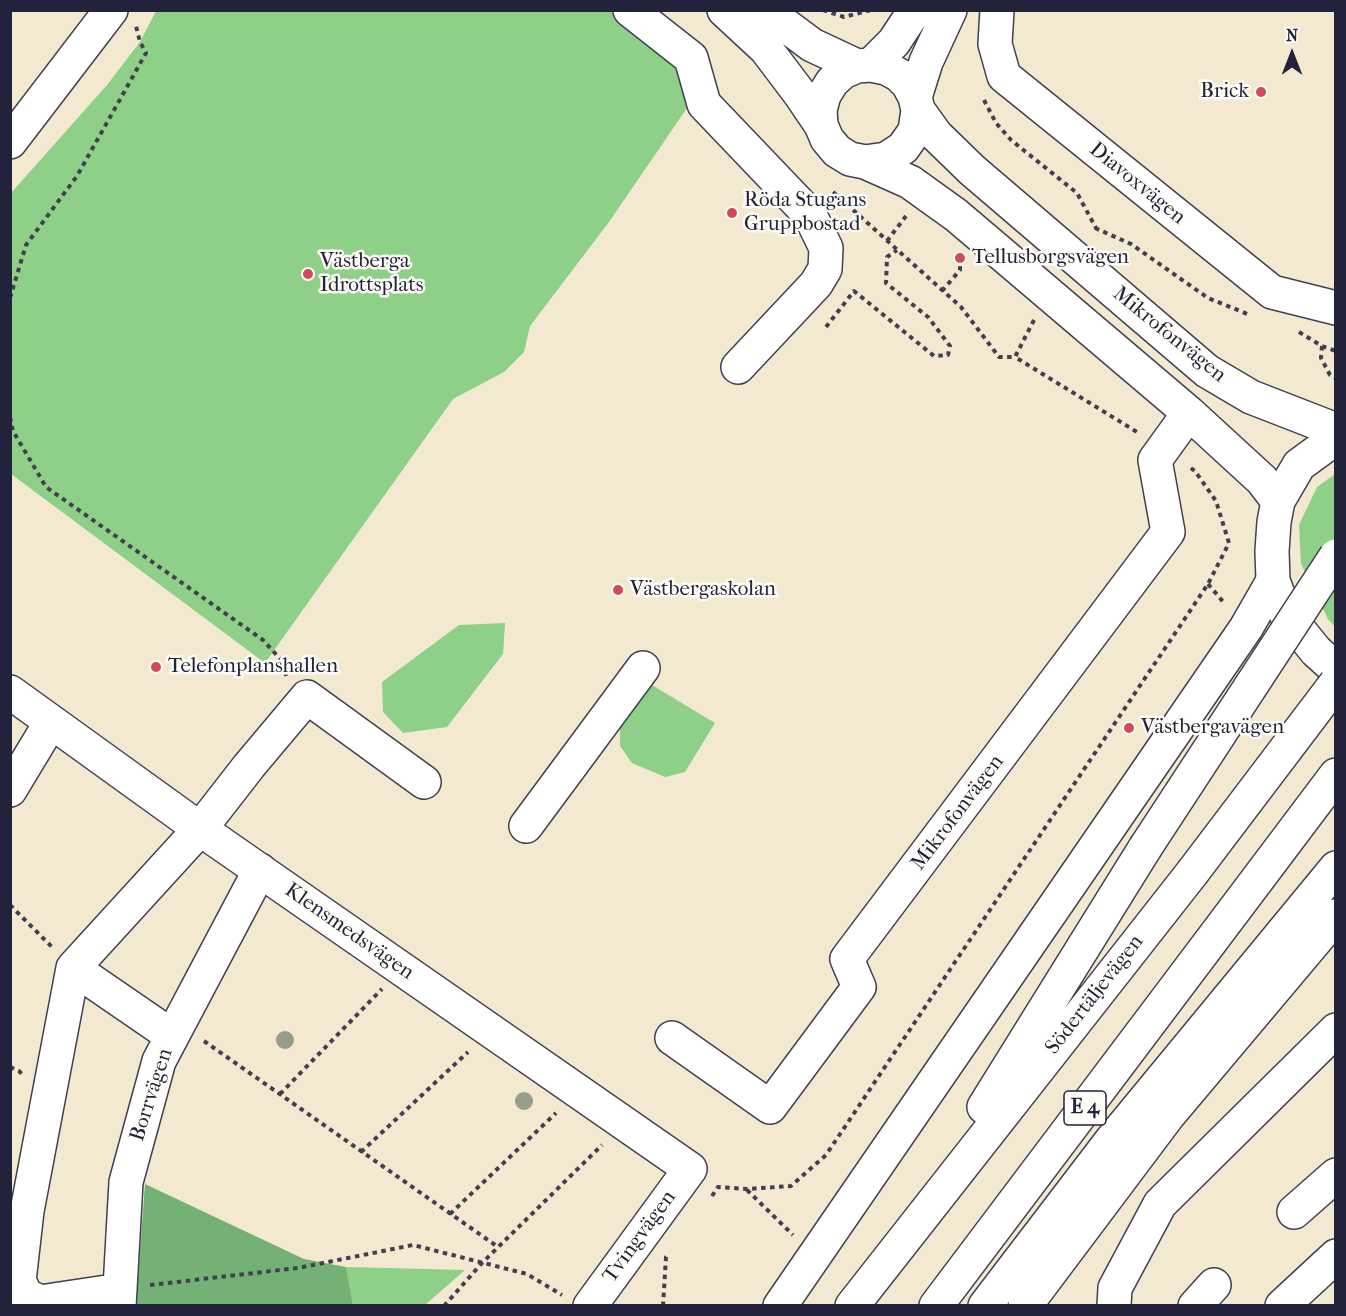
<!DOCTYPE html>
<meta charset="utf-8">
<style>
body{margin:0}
#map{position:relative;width:1346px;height:1316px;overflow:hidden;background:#f3e8d0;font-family:"IM FELL French Canon",serif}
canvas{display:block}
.frame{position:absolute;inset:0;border:12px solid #22223b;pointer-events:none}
.north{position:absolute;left:1262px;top:24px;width:60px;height:60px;-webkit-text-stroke:4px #fdfcf7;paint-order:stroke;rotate:0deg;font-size:16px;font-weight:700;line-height:24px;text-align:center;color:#22223b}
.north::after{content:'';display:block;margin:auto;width:21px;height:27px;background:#22223b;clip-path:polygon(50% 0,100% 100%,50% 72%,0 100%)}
</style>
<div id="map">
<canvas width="1346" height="1316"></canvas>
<div class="frame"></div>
<div class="north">N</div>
</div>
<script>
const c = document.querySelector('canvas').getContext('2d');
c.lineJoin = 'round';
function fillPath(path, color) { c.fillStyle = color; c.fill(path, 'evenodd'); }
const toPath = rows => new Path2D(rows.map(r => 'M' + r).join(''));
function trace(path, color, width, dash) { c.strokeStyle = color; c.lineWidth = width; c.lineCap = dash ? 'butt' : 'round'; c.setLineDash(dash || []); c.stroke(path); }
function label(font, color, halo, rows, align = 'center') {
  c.font = font + ' "IM FELL French Canon",serif'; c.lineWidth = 5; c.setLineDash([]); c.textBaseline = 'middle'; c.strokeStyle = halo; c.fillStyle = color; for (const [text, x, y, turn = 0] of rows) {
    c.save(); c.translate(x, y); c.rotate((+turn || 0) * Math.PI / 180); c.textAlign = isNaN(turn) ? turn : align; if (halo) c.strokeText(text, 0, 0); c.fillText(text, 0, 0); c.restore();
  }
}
fillPath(toPath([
 [156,11,610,11,683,66,691,85,687,108,609,222,530,326,524,352,504,372,453,399,265,663,11,474,11,193,107,85,140,42],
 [1335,474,1335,627,1328,619,1301,564,1299,525,1317,487],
 [505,623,503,654,447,727,403,733,383,712,382,682,459,625],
 [647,682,715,723,685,772,665,777,632,763,620,746,620,724],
 [346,1267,465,1270,425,1305,353,1306]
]), '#8fd088');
fillPath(toPath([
 [145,1184,304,1259,346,1267,353,1305,136,1305]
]), '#73b274');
const minor = toPath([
 [630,10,691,58,704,104,810,215,826,248,825,269,816,284,738,367],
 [724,10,766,49,800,94,821,125,827,139,837,151,850,159,865,162,910,182,956,215,1189,413,1262,480,1278,501],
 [765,10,812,45,857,66],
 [997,10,995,44,1004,76,1272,292,1336,308],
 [871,65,894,42,915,10],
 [915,97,926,62,950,10],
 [918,110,936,135,972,170,1207,371,1251,397,1336,430],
 [821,125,820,110,824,95,832,82,843,72,857,66,871,65,886,68,899,75,908,84,915,97,918,110,915,131,903,148,886,159,865,162],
 [10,142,111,10],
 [10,692,200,829,690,1169,590,1306],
 [10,790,51,722],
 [526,826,643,668],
 [73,968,172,1036],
 [672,1038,770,1107,859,987,847,959,1168,532,1155,460,1189,413],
 [1294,1212,1336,1175],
 [40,1302,26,1295,19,1281,27,1211,73,968,200,829,249,766,307,697,424,782],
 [37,1306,40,1302,120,1290],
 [119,1306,126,1182,159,1061,260,870],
 [1114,1306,1115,1288,1160,1204,1336,1030],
 [1195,1306,1214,1285],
 [1282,1306,1336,1256]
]);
const major = toPath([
 [1336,438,1299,465,1278,501,1274,522,1272,551,1273,581,1286,614,1316,651,1336,669]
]);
const highway = toPath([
 [984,1107,1145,848],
 [780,1306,1246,628,1273,581],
 [852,1306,1192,873],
 [936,1306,1336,775],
 [985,1306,1111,1141,1336,868],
 [1025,1306,1167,1117,1336,916]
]);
trace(minor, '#414051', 36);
trace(major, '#414051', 36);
trace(highway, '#414051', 36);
trace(toPath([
 [823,10,844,17,871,10],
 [984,100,996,123,1011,140,1077,193,1096,228],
 [833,192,961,307,999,357,1015,357],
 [1095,228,1131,244,1208,298,1250,315],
 [887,241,906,216],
 [942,291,960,270,960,259],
 [10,298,26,245,77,176,146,53,140,42,136,26],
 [1034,320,1015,357,1137,432],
 [826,327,854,291,934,356,948,355,950,346,928,317,886,283,887,257,897,250],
 [1299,332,1322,346,1336,351],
 [1322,346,1321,358,1330,375,1336,378],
 [10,417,13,431,46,487,263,640,283,662,286,676],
 [1208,584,1225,604],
 [10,905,52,947],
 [204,1041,498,1247],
 [10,1067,19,1071,23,1075],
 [280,1094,382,989],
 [361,1152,468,1052],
 [747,1190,793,1235],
 [712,1196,718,1187,747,1189,791,1186,826,1155,1208,584,1229,543,1216,501,1195,471,1188,466],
 [450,1214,556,1113],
 [150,1285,298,1268,413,1245,527,1274,562,1295],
 [444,1306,482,1263,602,1145],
 [663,1306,666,1257,668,1255]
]), '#414051', 4, [4.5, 4.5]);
trace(minor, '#fff', 33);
trace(major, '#fff', 33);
trace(highway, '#fff', 33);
const highwayBridge = toPath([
 [1145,848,1336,556],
 [1192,873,1336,683]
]);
trace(highwayBridge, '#414051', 36, []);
trace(highwayBridge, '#fff', 33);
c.fillStyle = '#959d8d';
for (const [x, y] of [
 [285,1040],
 [524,1101]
]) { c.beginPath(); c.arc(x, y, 9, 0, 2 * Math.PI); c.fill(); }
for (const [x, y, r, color] of [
 [1261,92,6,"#d1495b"],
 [732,213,6,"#d1495b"],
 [960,258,6,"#d1495b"],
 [308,274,6,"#d1495b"],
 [618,590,6,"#d1495b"],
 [156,667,6,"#d1495b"],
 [1129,728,6,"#d1495b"]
]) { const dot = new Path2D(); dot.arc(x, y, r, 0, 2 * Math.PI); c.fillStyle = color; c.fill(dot); trace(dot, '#fdfcf7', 2); }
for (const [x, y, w] of [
 [1085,1108,42]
]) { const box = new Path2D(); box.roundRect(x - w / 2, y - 17, w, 34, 4.5); c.fillStyle = '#fdfcf7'; c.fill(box); trace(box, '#22223b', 1.5); }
label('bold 20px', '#22223b', null, [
 ["E 4",1085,1108]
]);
label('21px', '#22223b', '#fdfcf7', [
 ["Brick",1249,92,"right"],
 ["Röda Stugans",744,201],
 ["Gruppbostad",744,225],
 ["Tellusborgsvägen",972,258],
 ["Västberga",320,262],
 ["Idrottsplats",320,286],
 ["Västbergaskolan",630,590],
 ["Telefonplanshallen",168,667],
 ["Västbergavägen",1141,728]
], 'left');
label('21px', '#22223b', '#fdfcf7', [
 ["Diavoxvägen",1137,184,39],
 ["Mikrofonvägen",1169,335,39],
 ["Mikrofonvägen",958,813,-53],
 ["Klensmedsvägen",349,932,35],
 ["Södertäljevägen",1095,995,-52],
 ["Borrvägen",152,1095,-72],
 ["Tvingvägen",640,1237,-54]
]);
</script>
